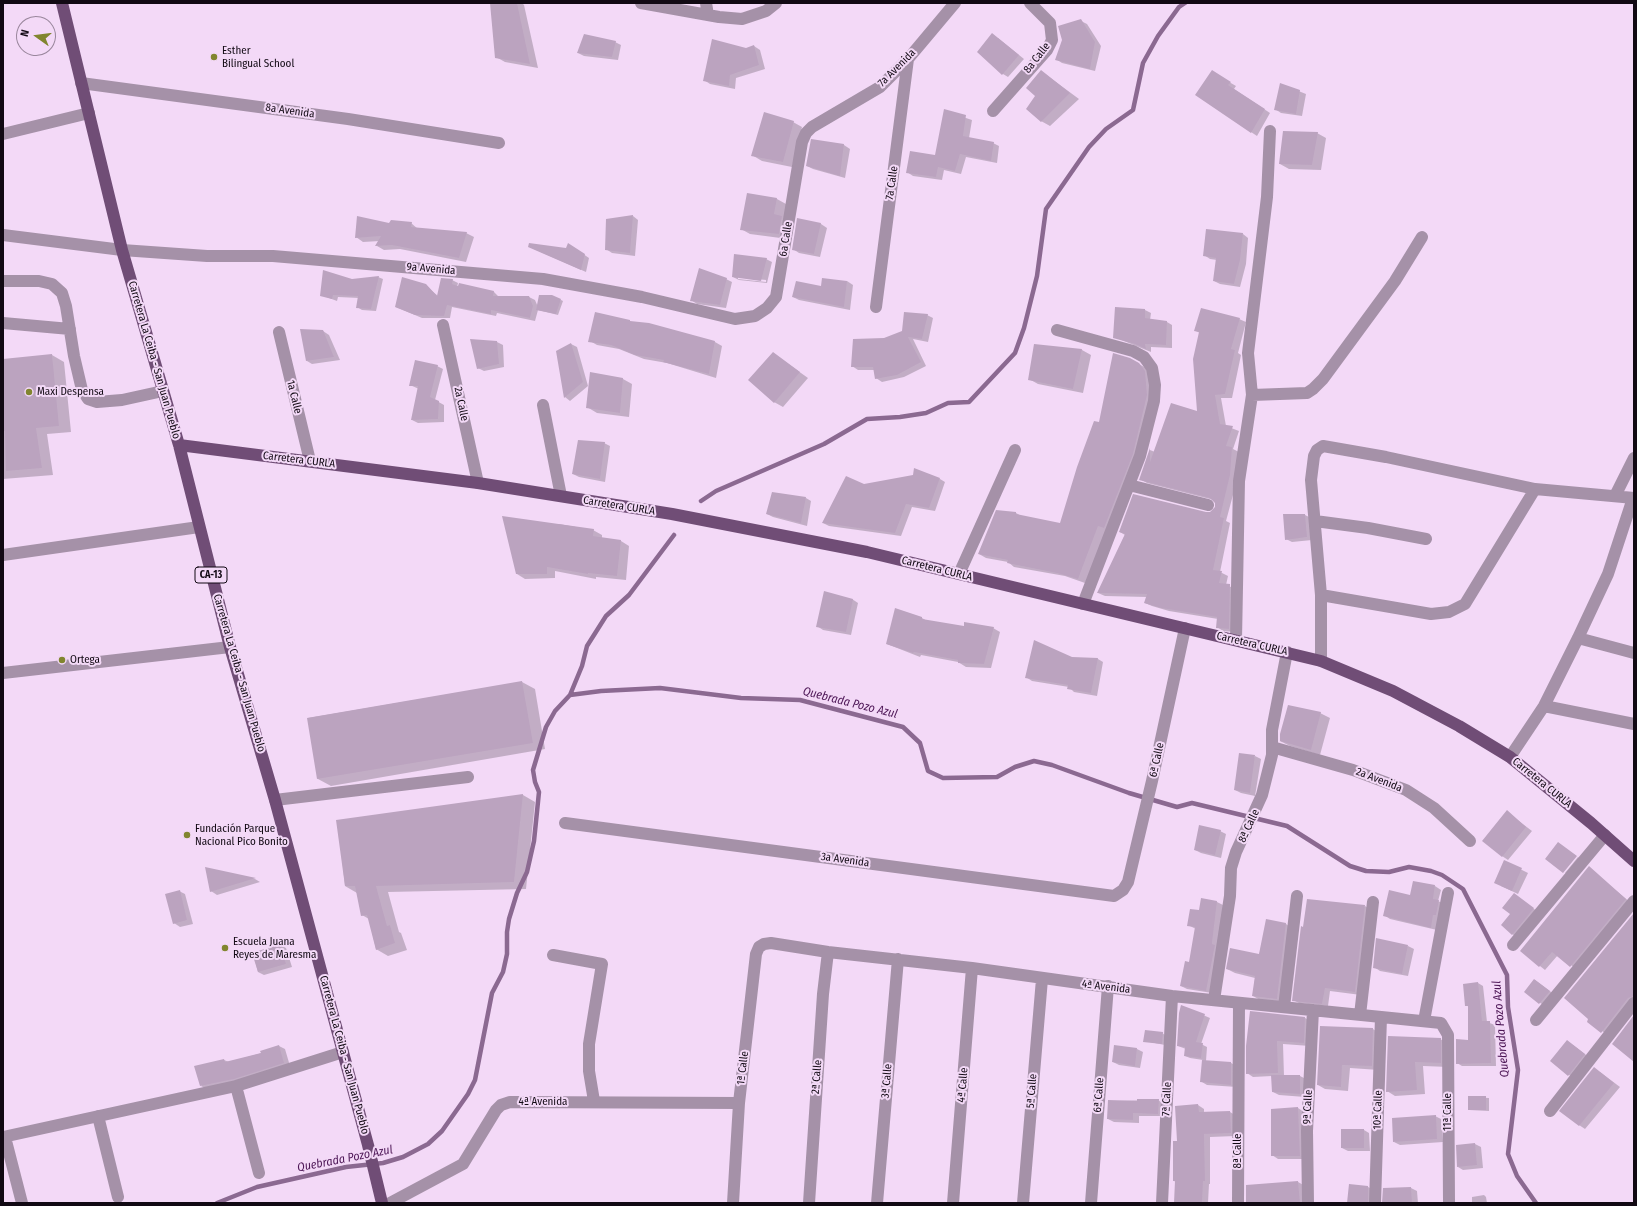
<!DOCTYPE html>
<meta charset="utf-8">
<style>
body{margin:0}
#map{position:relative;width:1637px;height:1206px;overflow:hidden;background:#f3d9f7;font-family:"Fira Sans Condensed",sans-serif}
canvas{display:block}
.frame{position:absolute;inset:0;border:4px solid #110913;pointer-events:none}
.north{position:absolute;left:16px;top:16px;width:40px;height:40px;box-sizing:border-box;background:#f3d9f7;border:1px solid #99869c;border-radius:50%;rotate:284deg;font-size:11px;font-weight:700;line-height:16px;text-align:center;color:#110913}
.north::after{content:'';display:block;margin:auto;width:14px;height:18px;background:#81852f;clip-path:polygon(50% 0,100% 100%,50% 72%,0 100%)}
</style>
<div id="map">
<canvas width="1637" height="1206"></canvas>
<div class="frame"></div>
<div class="north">N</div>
</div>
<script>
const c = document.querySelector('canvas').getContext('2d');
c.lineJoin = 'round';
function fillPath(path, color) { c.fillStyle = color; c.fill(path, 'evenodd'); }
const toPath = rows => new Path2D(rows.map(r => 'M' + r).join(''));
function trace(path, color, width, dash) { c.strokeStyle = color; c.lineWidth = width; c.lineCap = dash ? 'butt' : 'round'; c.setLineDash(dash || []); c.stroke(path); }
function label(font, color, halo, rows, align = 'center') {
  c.font = font + ' "Fira Sans Condensed",sans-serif'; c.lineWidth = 4; c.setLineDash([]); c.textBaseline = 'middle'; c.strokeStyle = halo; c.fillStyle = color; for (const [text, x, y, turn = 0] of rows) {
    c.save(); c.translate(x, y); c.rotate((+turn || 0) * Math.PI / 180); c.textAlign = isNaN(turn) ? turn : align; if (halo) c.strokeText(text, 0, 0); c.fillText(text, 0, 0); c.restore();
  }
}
fillPath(toPath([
 [491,3,522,3,524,5,538,68,505,62,496,57],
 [1081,21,1087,24,1101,46,1095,71,1062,63,1056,59],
 [998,38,1024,59,1008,77,1003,74],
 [615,42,621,45,618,60,584,56,578,53],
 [754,46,760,50,765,69,736,78,735,89,710,84,704,80,746,49],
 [1041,71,1079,99,1050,126,1041,121,1037,96],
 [1212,72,1236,86,1234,89,1270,113,1257,136,1251,132],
 [1281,84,1306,94,1302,116,1281,113,1275,109],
 [945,111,972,120,969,138,993,143,999,146,997,163,966,157,961,174,944,170,942,180,913,176,907,172,936,156],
 [793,122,802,127,792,167,762,161,752,155],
 [1317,133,1326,138,1321,170,1289,169,1280,164],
 [812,140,844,145,850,149,845,178,813,169,807,166],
 [748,194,777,199,786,204,788,239,750,234,741,229],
 [633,216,638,220,635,256,612,253,606,249],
 [798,220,821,224,827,228,820,257,799,253,793,249],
 [411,223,418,229,466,233,474,237,466,262,400,249,384,250,377,246,380,241,363,242,356,237,390,225],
 [1243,234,1248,238,1246,264,1240,287,1220,284,1214,281,1217,260,1210,259,1204,255],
 [573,247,589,258,586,272,534,249,567,249],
 [766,259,772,262,767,283,739,280,733,277],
 [738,277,766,280,766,282,738,279],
 [378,277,383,279,376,311,362,310,357,307,359,298,338,297,337,301,321,295,352,280],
 [726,279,732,282,726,308,697,304,691,300],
 [452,280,458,283,457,287,494,292,499,297,529,297,535,300,538,307,561,300,563,301,558,315,538,310,535,321,497,313,496,316,452,307,450,318,422,318,396,307,425,285,438,296],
 [847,281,853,285,850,310,799,300,793,297],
 [1145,310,1151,313,1150,320,1167,322,1172,325,1172,348,1151,347,1151,352,1114,337],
 [927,315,933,318,928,342,913,339,926,366,904,377,882,382,876,378,875,370,858,370,852,366,884,339,903,332],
 [1239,319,1246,322,1238,353,1241,355,1232,398,1221,398,1226,426,1239,431,1233,449,1239,452,1237,480,1226,521,1230,523,1220,572,1228,576,1226,585,1236,589,1235,632,1223,631,1217,627,1218,619,1169,611,1152,606,1145,603,1147,597,1105,596,1098,593,1125,535,1120,532,1211,513,1216,508,1216,502,1214,500,1147,483,1140,479,1150,450,1155,452,1198,413,1200,333,1196,331],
 [323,331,329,335,340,360,312,364,307,361],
 [590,341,715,342,722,346,716,378,667,363,644,359,619,349,597,345],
 [497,342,503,345,504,367,484,371,478,368],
 [571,344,577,347,588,386,570,401,565,397,557,352],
 [1035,345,1082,350,1091,355,1083,393,1038,384,1029,379],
 [773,353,808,378,783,407,774,402],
 [52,355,64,362,71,432,47,434,53,475,3,479,3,360],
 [1130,359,1146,368,1151,376,1153,399,1139,458,1085,583,1065,576,1014,567,1008,562,986,558,979,554,997,511,1016,513,1023,517,1060,525,1100,423],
 [437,366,443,369,435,400,444,405,444,422,418,423,412,420,419,389,410,385],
 [591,373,623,379,632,384,629,417,597,413,587,407],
 [604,443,610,446,605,482,579,477,573,474],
 [940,479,945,482,935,511,912,507,901,536,829,526,823,523,864,485],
 [806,498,811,501,807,526,773,517,767,514],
 [1284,515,1305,515,1311,518,1312,540,1292,542,1286,539],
 [559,524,593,530,602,535,602,538,621,541,629,546,626,580,596,577,596,579,555,571,555,578,525,579,517,574],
 [852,599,858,603,851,635,823,630,817,626],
 [922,618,927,621,965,627,993,628,1000,632,991,668,966,667,958,662,921,655,920,657,887,644],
 [1071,658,1098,659,1103,662,1097,696,1074,692,1069,687,1032,681,1026,677],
 [522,682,535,689,545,749,331,786,318,779,308,718],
 [1320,713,1330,718,1320,755,1290,746,1280,741],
 [1255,756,1261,759,1255,796,1241,793,1235,790],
 [523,795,535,802,526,889,388,892,399,932,401,933,407,950,388,956,376,949,369,919,362,915,357,893,345,886,338,821],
 [1507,812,1532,831,1508,860,1502,856],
 [1220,831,1226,834,1221,858,1201,853,1195,850],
 [1578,857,1582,860,1570,876,1565,873],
 [1504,861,1528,873,1518,894,1501,886],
 [1589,868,1631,903,1576,969,1558,955,1545,970,1521,951],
 [206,869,255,879,260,882,217,895,211,891],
 [1435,886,1441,890,1438,901,1444,904,1437,930,1390,919,1384,915,1411,896],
 [179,891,185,894,193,924,180,927,174,923],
 [1518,897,1538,912,1517,937,1512,934,1511,914],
 [1202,900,1217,902,1223,905,1212,993,1187,989,1181,986,1190,963,1196,929,1188,925,1200,911],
 [1365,906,1370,909,1361,995,1330,991,1328,1006,1299,1003,1293,1000],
 [1634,914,1634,1003,1609,1036,1588,1021],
 [1267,920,1286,924,1293,929,1285,1003,1260,1000,1253,996,1255,978,1235,973,1227,969,1259,956],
 [280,945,286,948,292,967,264,975,258,972,253,953],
 [1408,946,1414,949,1408,976,1380,971,1374,967],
 [1535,980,1555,995,1546,1007,1525,992],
 [1478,983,1483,986,1487,1022,1495,1025,1496,1066,1462,1066,1457,1063,1469,1041,1469,1007,1466,1005],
 [1182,1006,1210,1018,1201,1044,1207,1047,1206,1061,1231,1063,1237,1066,1237,1087,1207,1085,1202,1082,1203,1060,1190,1058,1185,1056,1186,1049,1178,1046],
 [1251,1012,1305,1018,1311,1021,1310,1046,1283,1044,1284,1076,1300,1076,1306,1079,1305,1097,1279,1095,1273,1092,1272,1076,1253,1077,1247,1073],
 [1373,1029,1380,1034,1379,1070,1350,1068,1348,1091,1325,1089,1318,1085],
 [1162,1033,1165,1035,1165,1045,1144,1041],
 [1389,1037,1440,1039,1449,1044,1449,1067,1423,1066,1425,1094,1395,1096,1387,1091],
 [1573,1045,1590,1058,1574,1078,1569,1075],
 [279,1046,285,1049,290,1066,207,1089,201,1086,224,1060,229,1062,262,1053],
 [1137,1049,1143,1052,1140,1068,1119,1065,1113,1062],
 [1600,1072,1620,1087,1585,1129,1579,1125],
 [1469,1097,1489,1098,1489,1111,1469,1110],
 [1158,1100,1164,1104,1164,1116,1139,1116,1139,1123,1114,1122,1108,1119,1109,1101],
 [1198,1105,1204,1109,1204,1113,1230,1112,1235,1115,1236,1136,1210,1137,1210,1184,1209,1184,1208,1203,1175,1203,1176,1182,1174,1181,1178,1142],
 [1298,1108,1304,1112,1305,1159,1278,1159,1272,1155,1272,1110],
 [1435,1116,1441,1119,1443,1142,1400,1145,1394,1142],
 [1364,1130,1369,1133,1370,1151,1348,1151,1342,1148],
 [1475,1144,1481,1147,1483,1168,1463,1170,1458,1167],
 [1298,1182,1307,1187,1308,1203,1246,1203],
 [1368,1187,1374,1190,1374,1203,1348,1203],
 [1411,1188,1417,1191,1418,1203,1383,1203],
 [1484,1195,1486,1197,1487,1203,1472,1203,1472,1197]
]), '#0003');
trace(toPath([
 [701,501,716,491,824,444,867,419,900,417,926,413,948,403,969,402,1015,353,1024,328,1037,276,1046,209,1089,147,1106,129,1133,110,1143,63,1158,36,1179,7,1185,3],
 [570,695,582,666,587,646,606,616,629,595,674,535],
 [217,1203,257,1187,346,1167,383,1163,403,1157,428,1144,442,1131,468,1094,475,1080,492,993,503,972,507,954,507,932,509,919,517,893,527,872,534,841,539,792,535,782,533,770,546,727,555,711,570,695,601,691,660,688,741,698,800,700,903,727,920,743,928,771,943,778,997,777,1015,767,1034,761,1052,765,1129,793,1177,807,1192,803,1287,826,1350,866,1366,871,1389,872,1409,867,1431,871,1442,875,1463,889,1507,975,1508,1007,1518,1070,1508,1154,1517,1176,1536,1203]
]), '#8b6991', 4.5);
fillPath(toPath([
 [490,3,517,3,530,64,495,58],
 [1081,19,1095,42,1090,69,1055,60,1062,40,1058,26],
 [992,33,1019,55,1002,75,977,52],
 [584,34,616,41,612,57,577,53],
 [712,39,746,48,754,45,759,65,730,75,729,86,703,81],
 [1041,70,1070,93,1041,122,1026,109,1035,96,1026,88],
 [1212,70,1231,82,1228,85,1265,109,1251,133,1195,95],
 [1280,83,1300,90,1296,114,1274,110],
 [944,109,966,115,963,136,994,142,991,161,960,154,955,171,938,167,936,177,906,173,910,151,935,155],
 [764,112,794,121,783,162,751,156],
 [1283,131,1318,132,1312,165,1279,164],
 [811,139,844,144,840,176,806,166],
 [747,193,777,198,774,214,782,216,779,234,740,230],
 [633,215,630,253,605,250,606,219],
 [357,216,389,223,391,220,412,222,411,227,467,232,459,258,392,245,375,246,381,236,355,238],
 [797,218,821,223,814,254,792,250],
 [1206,229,1243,233,1240,260,1234,284,1213,281,1216,258,1203,256],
 [529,243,566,248,568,243,585,254,581,270,528,247],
 [734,254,767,258,761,281,732,277],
 [699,268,727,278,720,305,690,301],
 [323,270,352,279,379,276,371,309,356,308,358,296,333,295,332,299,320,296],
 [402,277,426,284,437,296,441,278,453,279,452,284,458,286,459,283,494,291,493,296,529,296,533,306,530,318,491,310,491,314,447,305,444,316,415,315,395,307],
 [822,278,847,281,844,307,792,297,796,281,821,286],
 [539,295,552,295,561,299,556,314,536,310],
 [1115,307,1145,309,1145,318,1167,321,1166,345,1145,344,1146,349,1135,344,1113,338],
 [1201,308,1240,318,1231,349,1235,350,1225,394,1215,395,1220,424,1233,426,1226,446,1232,447,1230,475,1220,517,1224,518,1213,570,1222,571,1219,583,1230,584,1229,629,1216,628,1217,617,1161,608,1144,603,1147,594,1097,593,1125,534,1119,532,1133,494,1206,512,1210,512,1215,507,1215,503,1210,498,1139,480,1150,448,1150,462,1171,403,1197,411,1193,359,1199,332,1194,331],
 [595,312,630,320,630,321,649,323,715,341,709,374,663,362,664,360,635,355,611,345,588,342],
 [904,312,928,314,922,339,908,337,921,362,897,375,875,379,873,367,851,367,853,339,884,338,902,331],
 [300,329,323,330,334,357,306,361],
 [470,339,497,341,499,364,477,369],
 [571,343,583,382,564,398,556,351],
 [1034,344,1082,349,1073,389,1028,380],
 [773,352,800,372,774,403,748,380],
 [1113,353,1130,358,1139,363,1145,371,1147,395,1133,454,1104,528,1098,526,1078,579,1057,573,1007,563,1008,560,978,554,996,510,1016,512,1016,514,1060,523,1077,467,1094,421,1099,422],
 [52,354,59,426,36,428,42,468,6,471,5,431,3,431,3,359],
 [415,360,438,365,430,397,439,401,438,419,411,420,418,386,409,386],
 [590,372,623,378,620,413,586,408],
 [578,440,605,442,600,479,572,474],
 [914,468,940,478,929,508,906,504,895,533,822,523,846,476,864,484,913,475],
 [772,492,806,497,801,523,766,514],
 [1283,514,1305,514,1307,537,1285,540],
 [502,516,594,529,593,536,621,540,617,576,588,573,588,574,547,567,547,574,516,574],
 [824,591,853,599,846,632,816,627],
 [895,608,922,617,922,619,964,626,964,622,994,627,984,664,958,663,958,660,914,652,913,653,886,644],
 [1034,640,1072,657,1098,658,1091,693,1067,689,1068,685,1025,678],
 [522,681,533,743,317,779,307,718],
 [1288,705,1321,712,1311,750,1280,741,1280,734],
 [1239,753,1255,755,1250,793,1234,790],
 [523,794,514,882,376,886,387,926,390,925,395,943,376,950,367,915,361,916,355,886,345,886,336,820],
 [1507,810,1526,827,1502,857,1482,841],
 [1199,825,1221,830,1215,855,1194,850],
 [1558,842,1577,856,1563,873,1545,859],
 [1504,860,1522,868,1512,891,1494,883],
 [1589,866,1626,899,1570,967,1552,952,1539,967,1520,951],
 [205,867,256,878,210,892],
 [1413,881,1435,885,1433,899,1439,900,1436,915,1433,915,1431,928,1383,916,1389,890,1410,895],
 [180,890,187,920,173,924,165,894],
 [1514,893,1534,908,1512,935,1501,925,1510,914,1502,908],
 [1201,898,1217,901,1212,943,1212,944,1215,945,1206,991,1180,986,1185,961,1189,962,1195,927,1187,926,1190,909,1199,910],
 [1307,899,1365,905,1355,992,1325,988,1322,1004,1292,1001,1301,926,1303,927],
 [1634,913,1634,996,1628,998,1601,1033,1587,1022,1588,1019,1564,998],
 [1266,919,1286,923,1277,999,1252,996,1255,976,1226,969,1230,948,1259,954],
 [1376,938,1408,945,1402,974,1373,968],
 [280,944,286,964,258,972,252,953],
 [1534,979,1550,991,1539,1004,1524,992],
 [1478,982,1482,1021,1490,1021,1491,1063,1456,1064,1456,1039,1468,1040,1468,1006,1465,1006,1463,984],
 [1181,1005,1205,1014,1196,1042,1203,1043,1201,1058,1184,1056,1185,1047,1177,1046,1179,1013],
 [1250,1011,1305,1017,1304,1043,1277,1041,1278,1073,1246,1074,1246,1046],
 [1634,1015,1634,1062,1612,1044],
 [1320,1026,1373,1028,1372,1066,1342,1065,1341,1087,1317,1085],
 [1145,1030,1163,1032,1162,1044,1143,1042],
 [1388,1036,1441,1038,1441,1063,1415,1062,1417,1090,1386,1092],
 [1567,1040,1585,1054,1568,1076,1550,1061],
 [279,1045,284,1063,234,1079,200,1086,194,1066,224,1059,225,1062,261,1053,260,1051],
 [1114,1045,1137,1048,1135,1066,1112,1062],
 [1202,1060,1231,1062,1231,1085,1200,1082],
 [1594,1067,1614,1083,1579,1126,1559,1111],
 [1271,1075,1300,1075,1300,1094,1272,1092],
 [1468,1096,1486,1096,1486,1110,1468,1110],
 [1137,1099,1159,1099,1158,1114,1133,1113,1133,1120,1107,1119,1108,1100,1137,1101],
 [1198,1104,1199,1112,1230,1111,1231,1133,1204,1134,1205,1181,1203,1181,1202,1203,1174,1203,1175,1181,1173,1181,1173,1141,1177,1141,1175,1106],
 [1298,1107,1300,1156,1271,1156,1271,1109],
 [1436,1115,1437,1139,1393,1142,1392,1118],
 [1341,1129,1364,1129,1364,1148,1341,1148],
 [1475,1143,1477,1165,1457,1167,1456,1145],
 [1298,1181,1300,1203,1246,1203,1246,1185],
 [1349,1184,1368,1186,1368,1203,1347,1203],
 [1411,1187,1412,1203,1382,1203,1383,1188]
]), '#bba3bf');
trace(toPath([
 [641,3,719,17,742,19,766,11,776,3],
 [706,3,708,15],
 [81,83,348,119,499,143],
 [993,111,1047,50,1052,40,1050,23,1030,3],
 [3,134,89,113],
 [3,235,122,250,207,256,273,256,543,279,642,297,735,319,755,316,767,308,776,297,802,142,806,133,812,127,880,87,908,59,955,3],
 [3,281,39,281,52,284,62,293,66,306,74,356,82,390,88,399,97,402,122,400,163,391],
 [876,307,908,59],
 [3,323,70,329],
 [443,325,478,483],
 [1057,330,1133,351,1144,357,1152,368,1155,385,1154,401,1140,456,1083,604],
 [279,332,310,461],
 [1252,395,1307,393,1313,389,1323,379,1395,281,1422,237],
 [543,405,561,496],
 [1129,485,1208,505],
 [1615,496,1634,458],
 [1315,521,1368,528,1426,539],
 [3,555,199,527],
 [959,574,1015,450],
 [1321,595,1431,614,1449,612,1465,604,1535,489],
 [1578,638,1634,653],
 [1236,640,1239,481,1252,395,1248,353,1267,197,1270,131],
 [1321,661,1321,595,1311,480,1314,456,1317,450,1323,446,1386,457,1535,489,1634,498],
 [3,673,230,647],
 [1544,706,1634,724],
 [1272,747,1353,770,1406,790,1434,808,1470,841],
 [1510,757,1544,706,1578,638,1608,574,1633,498],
 [275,800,468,777],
 [565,823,1114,896,1123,890,1128,882,1152,781,1185,628],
 [1513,945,1605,835],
 [553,955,602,964,589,1044,589,1071,594,1101],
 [1214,1000,1230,896,1231,868,1236,852,1262,795,1272,755,1272,730,1287,652],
 [1284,1007,1297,896],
 [1360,1015,1373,902],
 [1536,1020,1634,901],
 [1424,1021,1448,893],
 [236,1086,259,1173],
 [1550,1111,1634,1003],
 [98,1116,118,1197],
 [3,1137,236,1086,343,1052],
 [5,1137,22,1203],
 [390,1203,463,1164,496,1110,501,1105,510,1102,739,1103],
 [733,1203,739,1103,756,954,759,947,764,944,771,943,828,952,972,968,1172,996,1441,1023,1448,1035,1449,1203],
 [809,1203,823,994,828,952],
 [877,1203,898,959],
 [953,1203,972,968],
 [1023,1203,1042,979],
 [1091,1203,1108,986],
 [1162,1203,1172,996],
 [1238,1203,1239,1003],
 [1308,1203,1307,1131,1313,1010],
 [1375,1203,1381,1017]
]), '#a591a8', 12);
trace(toPath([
 [62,3,122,250,179,445,230,647,275,800,368,1145,382,1203],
 [179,445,478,483,672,514,867,552,1321,661,1393,691,1459,726,1510,757,1591,823,1634,861]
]), '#704d76', 12);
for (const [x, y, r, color] of [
 [214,57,4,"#81852f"],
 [29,392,4,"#81852f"],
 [62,660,4,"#81852f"],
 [187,835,4,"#81852f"],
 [225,948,4,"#81852f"]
]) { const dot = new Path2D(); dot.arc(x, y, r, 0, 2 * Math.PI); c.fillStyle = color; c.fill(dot); trace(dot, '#f3d9f7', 1.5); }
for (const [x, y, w] of [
 [211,575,32]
]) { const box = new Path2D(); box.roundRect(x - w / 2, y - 8, w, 16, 3); c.fillStyle = '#f3d9f7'; c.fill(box); trace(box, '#110913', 1); }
label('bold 10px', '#110913', null, [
 ["CA-13",211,575]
]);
label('11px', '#110913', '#f3d9f7', [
 ["Esther",222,51],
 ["Bilingual School",222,64],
 ["Maxi Despensa",37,392],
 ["Ortega",70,660],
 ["Fundación Parque",195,829],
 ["Nacional Pico Bonito",195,842],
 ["Escuela Juana",233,942],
 ["Reyes de Maresma",233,955]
], 'left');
label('11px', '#110913', '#f3d9f7', [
 ["8a Calle",1037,58,-52],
 ["7a Avenida",897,68,-45],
 ["8a Avenida",290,111,8],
 ["7a Calle",892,183,-82],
 ["6a Calle",786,239,-81],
 ["9a Avenida",431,269,5],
 ["Carretera La Ceiba - San Juan Pueblo",154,360,74],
 ["1a Calle",294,397,76],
 ["2a Calle",461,404,78],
 ["Carretera CURLA",299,460,7],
 ["Carretera CURLA",619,506,9],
 ["Carretera CURLA",937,569,14],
 ["Carretera CURLA",1252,644,13],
 ["Carretera La Ceiba - San Juan Pueblo",239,673,74],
 ["6ª Calle",1157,760,-78],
 ["2a Avenida",1379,780,21],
 ["Carretera CURLA",1542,783,39],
 ["8ª Calle",1249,826,-65],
 ["3a Avenida",845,860,8],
 ["4ª Avenida",1106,987,7],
 ["Carretera La Ceiba - San Juan Pueblo",344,1055,75],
 ["1ª Calle",743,1068,-83],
 ["2ª Calle",817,1077,-86],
 ["3ª Calle",887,1081,-85],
 ["4ª Calle",963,1085,-85],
 ["5ª Calle",1032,1091,-86],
 ["6ª Calle",1099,1095,-86],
 ["7ª Calle",1167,1099,-87],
 ["4ª Avenida",543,1102],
 ["9ª Calle",1308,1107,-87],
 ["10ª Calle",1378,1110,-88],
 ["11ª Calle",1448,1112,-90],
 ["8ª Calle",1238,1151,-90]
]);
label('italic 12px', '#4d1656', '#f3d9f7', [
 ["Quebrada Pozo Azul",850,703,14],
 ["Quebrada Pozo Azul",1501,1029,-95],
 ["Quebrada Pozo Azul",345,1159,-11]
]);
</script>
